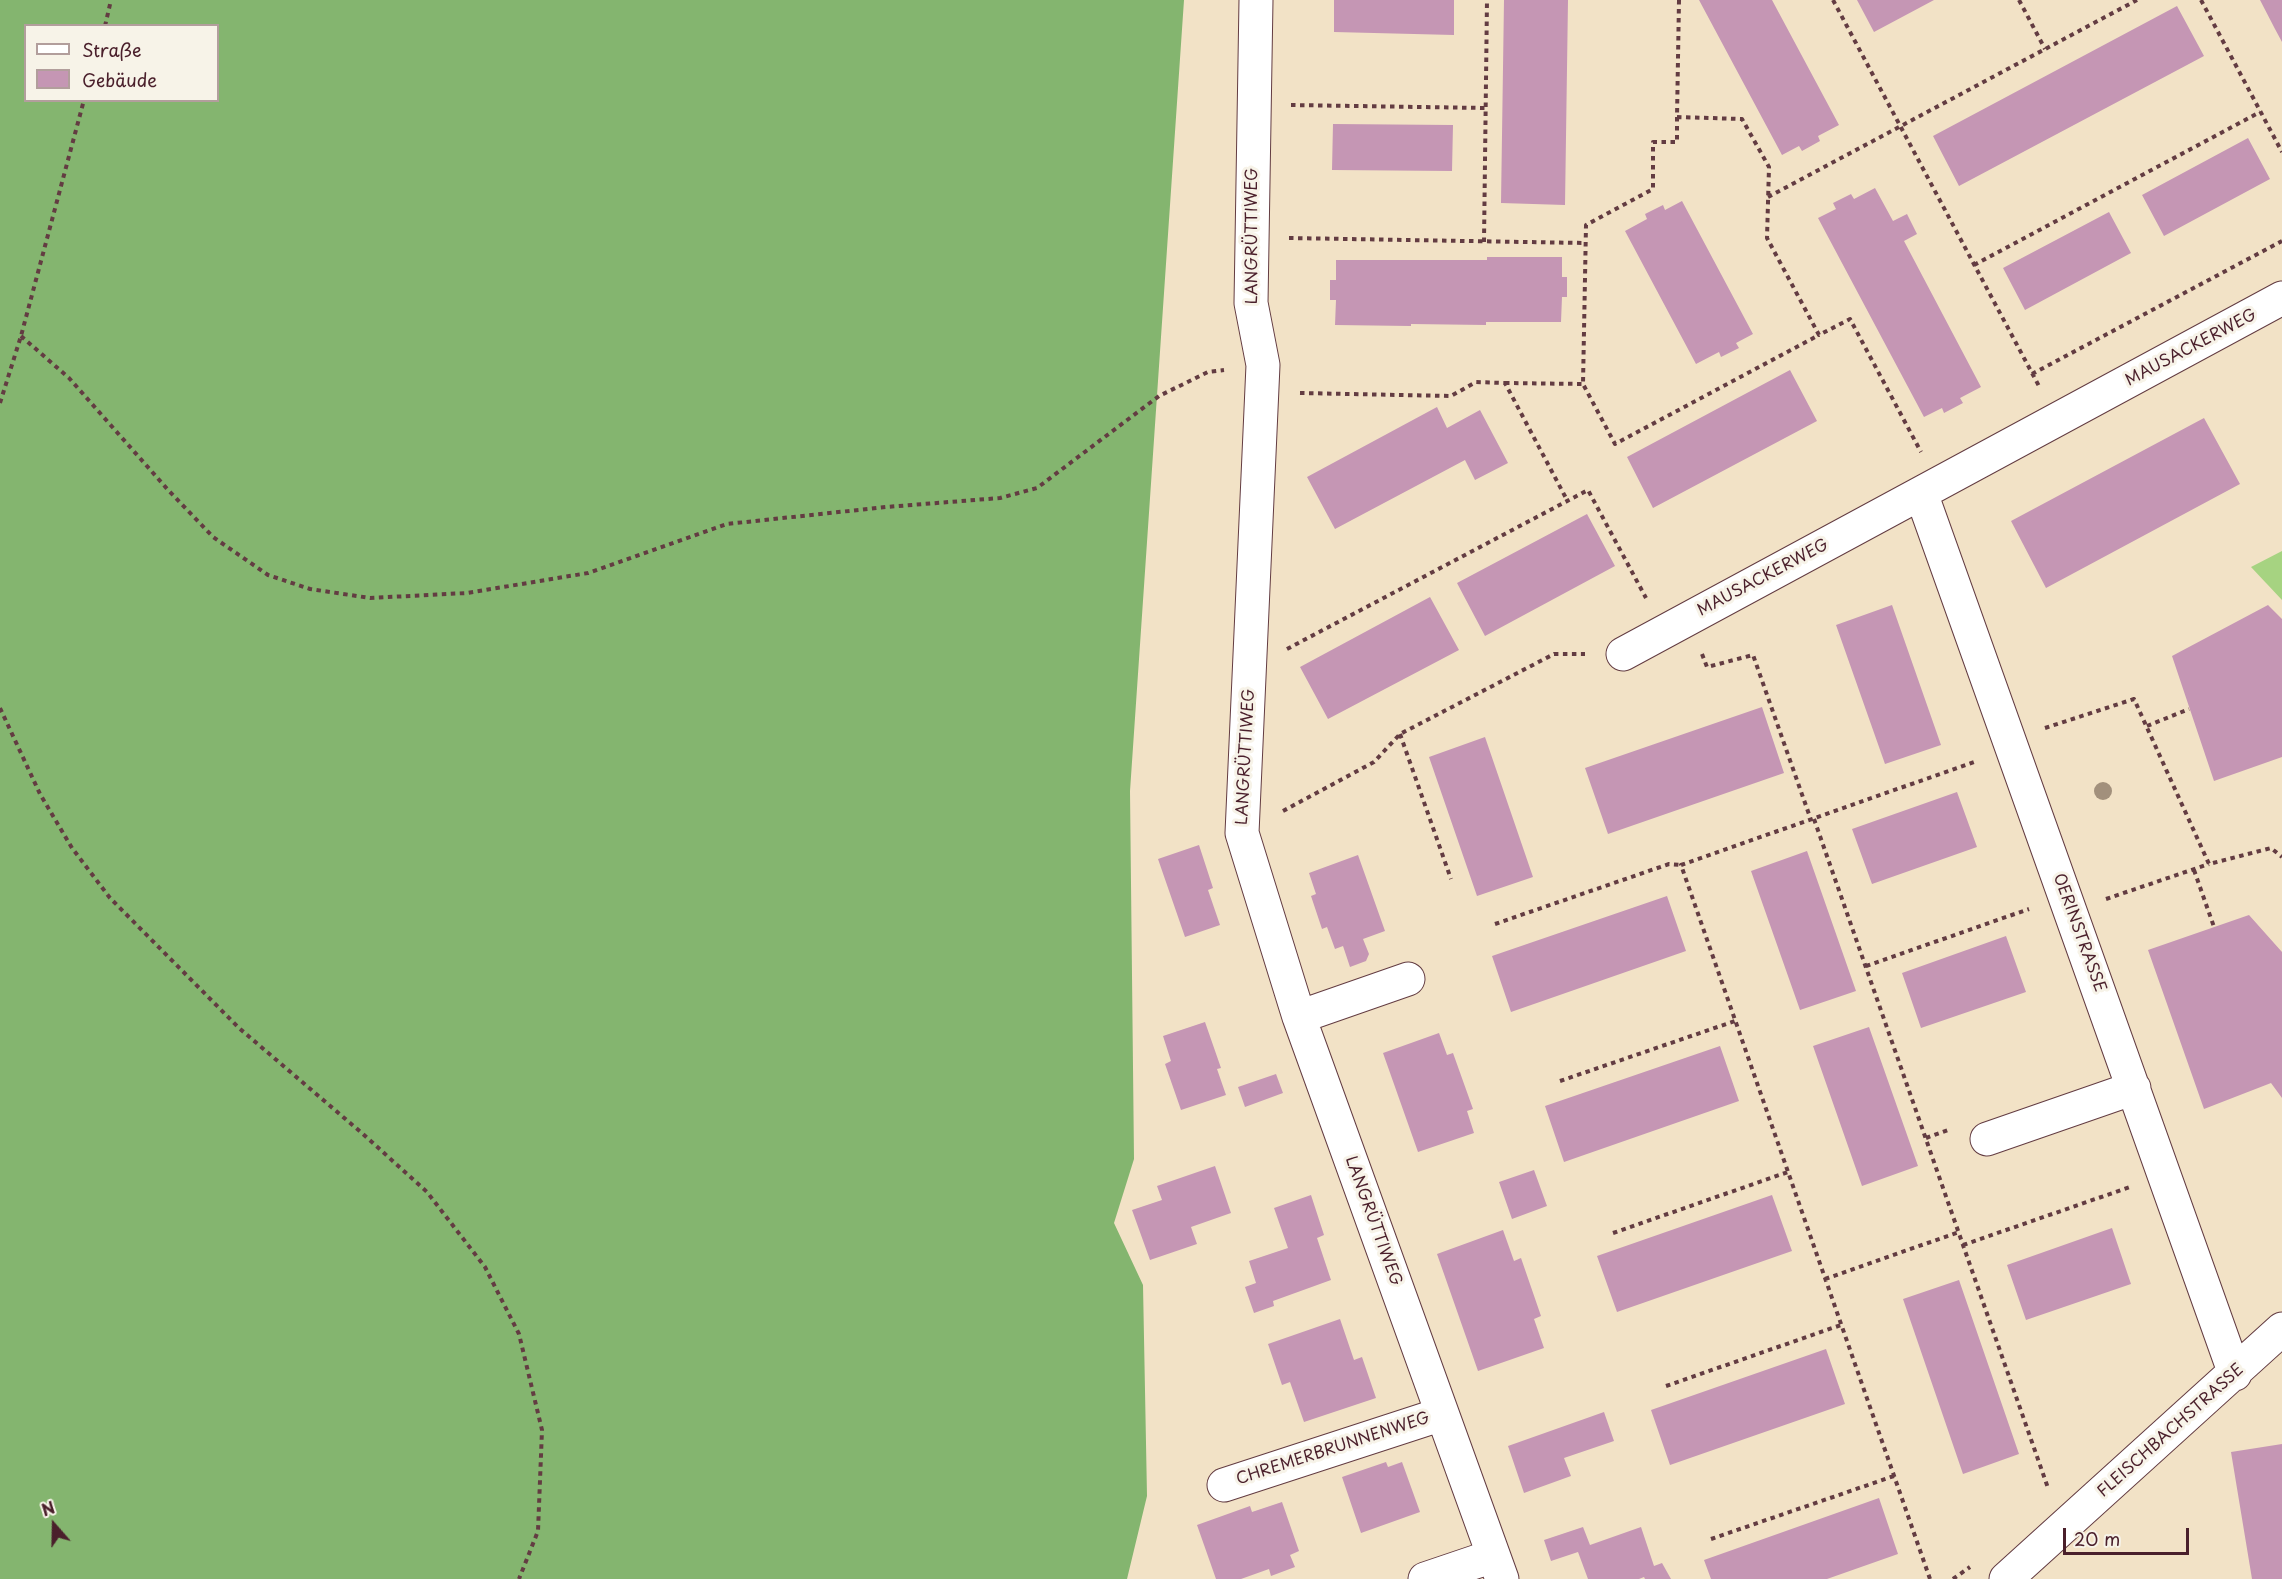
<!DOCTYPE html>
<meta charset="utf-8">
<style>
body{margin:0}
#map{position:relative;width:2282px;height:1579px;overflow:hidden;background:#f2e2c6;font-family:"Playpen Sans",sans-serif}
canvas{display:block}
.legend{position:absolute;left:24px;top:24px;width:195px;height:78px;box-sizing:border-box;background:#f7f3e8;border:2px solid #b29e9c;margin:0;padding:8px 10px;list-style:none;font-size:18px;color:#4a1f2b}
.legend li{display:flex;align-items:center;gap:12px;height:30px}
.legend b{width:30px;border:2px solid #b29e9c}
.north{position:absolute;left:24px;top:1495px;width:60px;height:60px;-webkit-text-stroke:4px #f7f3e8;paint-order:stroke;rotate:340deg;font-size:16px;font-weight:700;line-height:24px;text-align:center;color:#4a1f2b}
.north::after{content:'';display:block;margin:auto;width:21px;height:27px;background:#4a1f2b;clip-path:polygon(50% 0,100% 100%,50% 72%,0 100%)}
.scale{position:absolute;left:2063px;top:1528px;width:126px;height:27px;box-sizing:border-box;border:3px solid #4a1f2b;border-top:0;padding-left:8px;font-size:18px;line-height:21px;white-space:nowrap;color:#4a1f2b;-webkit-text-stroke:4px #f7f3e8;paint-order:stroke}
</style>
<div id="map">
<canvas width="2282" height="1579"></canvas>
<ul class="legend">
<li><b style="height:8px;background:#fff"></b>Straße</li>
<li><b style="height:16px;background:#c596b4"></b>Gebäude</li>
</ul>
<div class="north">N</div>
<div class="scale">20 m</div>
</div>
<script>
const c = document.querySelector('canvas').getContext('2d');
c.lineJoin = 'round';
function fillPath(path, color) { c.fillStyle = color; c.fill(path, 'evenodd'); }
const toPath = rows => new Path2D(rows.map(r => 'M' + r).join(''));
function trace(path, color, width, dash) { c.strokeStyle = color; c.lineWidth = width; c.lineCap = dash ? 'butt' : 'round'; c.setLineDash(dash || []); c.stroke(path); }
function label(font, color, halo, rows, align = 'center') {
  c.font = font + ' "Playpen Sans",sans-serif'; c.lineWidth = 6; c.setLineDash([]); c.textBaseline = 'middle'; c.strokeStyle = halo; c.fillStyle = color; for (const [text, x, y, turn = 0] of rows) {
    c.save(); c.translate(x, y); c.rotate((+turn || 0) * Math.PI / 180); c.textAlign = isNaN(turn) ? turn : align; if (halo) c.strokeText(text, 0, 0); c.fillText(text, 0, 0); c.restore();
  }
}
fillPath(toPath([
 [2282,551,2282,600,2251,567]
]), '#a6d381');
fillPath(toPath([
 [0,0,1184,0,1130,791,1134,1159,1114,1223,1143,1285,1147,1496,1127,1579,0,1579],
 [26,26,218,26,218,100,26,100]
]), '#84b56f');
fillPath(toPath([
 [1334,0,1454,0,1454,35,1334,32],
 [1504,0,1568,0,1565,205,1501,203],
 [1699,0,1772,0,1839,125,1818,136,1820,141,1802,151,1799,146,1782,155],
 [1857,0,1934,0,1874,32],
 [2260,0,2282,0,2282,42,2275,29],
 [2177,6,2204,56,1959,186,1933,136],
 [1333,124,1453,125,1452,171,1332,170],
 [2248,138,2270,179,2164,236,2142,195],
 [1875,188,1893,221,1907,214,1917,234,1904,241,1981,387,1960,398,1963,403,1944,413,1942,408,1924,417,1818,218,1836,209,1833,203,1851,194,1854,199],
 [1682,201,1753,334,1736,343,1739,348,1721,357,1719,352,1696,364,1625,231,1647,219,1645,214,1663,205,1665,210],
 [2109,212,2131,253,2025,310,2003,268],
 [1487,257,1562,257,1562,277,1567,277,1567,297,1562,297,1561,322,1486,322,1486,325,1411,324,1411,326,1335,325,1336,300,1330,300,1330,280,1336,280,1336,260,1487,260],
 [1790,370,1817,421,1653,508,1627,457],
 [1437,407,1447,428,1480,410,1508,463,1475,480,1465,460,1335,529,1307,477],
 [2204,418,2240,484,2046,588,2011,521],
 [1587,514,1615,566,1485,636,1457,583],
 [1430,597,1459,650,1328,719,1300,667],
 [1892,605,1941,745,1885,764,1836,625],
 [2268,605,2282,619,2282,757,2214,781,2172,656],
 [1762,707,1784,773,1608,834,1585,768],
 [1485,737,1533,877,1477,896,1429,757],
 [1957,792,1977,847,1872,884,1852,829],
 [1199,845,1213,888,1208,890,1220,925,1185,937,1158,859],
 [1807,851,1856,991,1800,1010,1751,871],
 [1358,855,1385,931,1363,939,1369,954,1366,961,1350,967,1343,946,1335,949,1327,927,1322,929,1311,896,1316,894,1309,873],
 [1667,896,1686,951,1511,1012,1492,956],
 [2249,915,2282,952,2282,1098,2271,1083,2204,1109,2148,950],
 [2006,936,2026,992,1921,1028,1902,973],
 [1205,1022,1221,1068,1217,1069,1226,1095,1181,1110,1165,1064,1171,1061,1163,1036],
 [1869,1027,1918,1166,1862,1186,1813,1046],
 [1439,1033,1447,1055,1453,1053,1473,1109,1467,1111,1474,1133,1418,1152,1383,1053],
 [1720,1046,1739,1101,1564,1162,1545,1106],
 [1276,1074,1283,1093,1245,1107,1238,1087],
 [1215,1166,1231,1213,1191,1227,1197,1244,1150,1260,1132,1210,1162,1200,1157,1186],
 [1534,1170,1547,1206,1512,1219,1499,1182],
 [1311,1195,1324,1235,1317,1238,1331,1280,1273,1301,1274,1306,1254,1313,1245,1287,1256,1283,1249,1261,1288,1248,1274,1208],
 [1772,1195,1792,1251,1617,1312,1597,1256],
 [2112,1228,2131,1284,2026,1320,2007,1265],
 [1503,1230,1514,1261,1521,1258,1541,1316,1534,1319,1544,1348,1478,1371,1437,1254],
 [1959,1280,2019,1454,1963,1474,1903,1299],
 [1340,1319,1354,1360,1362,1357,1376,1398,1304,1422,1290,1382,1282,1385,1268,1344],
 [1826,1349,1845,1404,1670,1465,1651,1410],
 [1604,1412,1614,1441,1564,1458,1571,1476,1524,1493,1508,1446],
 [2282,1444,2282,1579,2252,1579,2231,1452],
 [1386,1462,1388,1467,1402,1462,1420,1512,1361,1533,1342,1477],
 [1879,1498,1898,1554,1827,1579,1711,1579,1704,1560],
 [1282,1502,1299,1551,1290,1555,1295,1567,1271,1576,1269,1569,1241,1579,1216,1579,1197,1525,1250,1506,1252,1512],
 [1583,1527,1590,1545,1641,1527,1654,1566,1662,1563,1671,1579,1645,1579,1644,1577,1639,1579,1588,1579,1578,1552,1551,1561,1544,1540]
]), '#c596b4');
const minor = toPath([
 [1256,0,1251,303,1263,365,1242,833,1299,1017,1502,1579],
 [1921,493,2235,1374],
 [1623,654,2282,298],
 [1299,1017,1408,979],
 [1987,1139,2134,1088],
 [1224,1485,1442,1414],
 [1425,1579,1493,1556],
 [2006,1579,2282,1329]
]);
trace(minor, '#633c42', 35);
trace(toPath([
 [1679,0,1677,117,1742,119,1769,167,1767,238,1819,335,1850,319,1921,452],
 [1833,0,2040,388],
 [2019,0,2045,49],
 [2201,0,2282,152],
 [105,26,111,0],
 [1291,105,1485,108],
 [1677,117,1677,142,1653,142,1653,189,1586,225,1583,384,1615,444,1819,335],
 [1768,197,2137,0],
 [1289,238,1585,243],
 [1484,242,1487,0],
 [1974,265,2260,112],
 [21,336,69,378,169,491,213,537,268,575,310,589,370,598,467,593,588,573,727,524,886,507,1000,498,1037,488,1159,396,1208,372,1224,370],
 [2032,374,2282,241],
 [1505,383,1583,384],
 [1300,393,1451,396,1476,382,1505,383,1567,500],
 [0,403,21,336,84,100],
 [1287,649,1588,490,1646,598],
 [1702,654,1707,667,1753,655,1811,820],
 [0,708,40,794,72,848,110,898,239,1028,363,1134,427,1192,485,1267,519,1334,542,1430,538,1531,519,1579],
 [2147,726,2189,709],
 [2045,728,2134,699,2209,864,2271,848,2282,857],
 [1400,734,1451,879],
 [1283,811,1374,762,1400,734,1554,654,1585,654],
 [1814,819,2048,1488],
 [2194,870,2214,927],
 [2106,899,2209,864],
 [1495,924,1669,864,1681,865],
 [1866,966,2029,909],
 [1560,1081,1735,1021],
 [1926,1138,1951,1129],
 [1613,1233,1788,1172],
 [1963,1245,2130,1187],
 [1825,1279,1959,1232],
 [1666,1386,1841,1325],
 [1711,1539,1894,1476],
 [1930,1579,1681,865,1977,761],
 [1953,1579,1970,1567]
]), '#633c42', 4, [4.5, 4.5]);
trace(minor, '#fff', 33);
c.fillStyle = '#a2907c';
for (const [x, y] of [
 [2103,791]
]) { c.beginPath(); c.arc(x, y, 9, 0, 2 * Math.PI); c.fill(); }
label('16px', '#4a1f2b', '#f7f3e8', [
 ["LANGRÜTTIWEG",1253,236,-90],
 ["MAUSACKERWEG",2191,348,-28],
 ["MAUSACKERWEG",1763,578,-28],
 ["LANGRÜTTIWEG",1246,757,-87],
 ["OERINSTRASSE",2079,933,70],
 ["LANGRÜTTIWEG",1373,1221,70],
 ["FLEISCHBACHSTRASSE",2171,1431,-42],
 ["CHREMERBRUNNENWEG",1333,1449,-18]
]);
</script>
